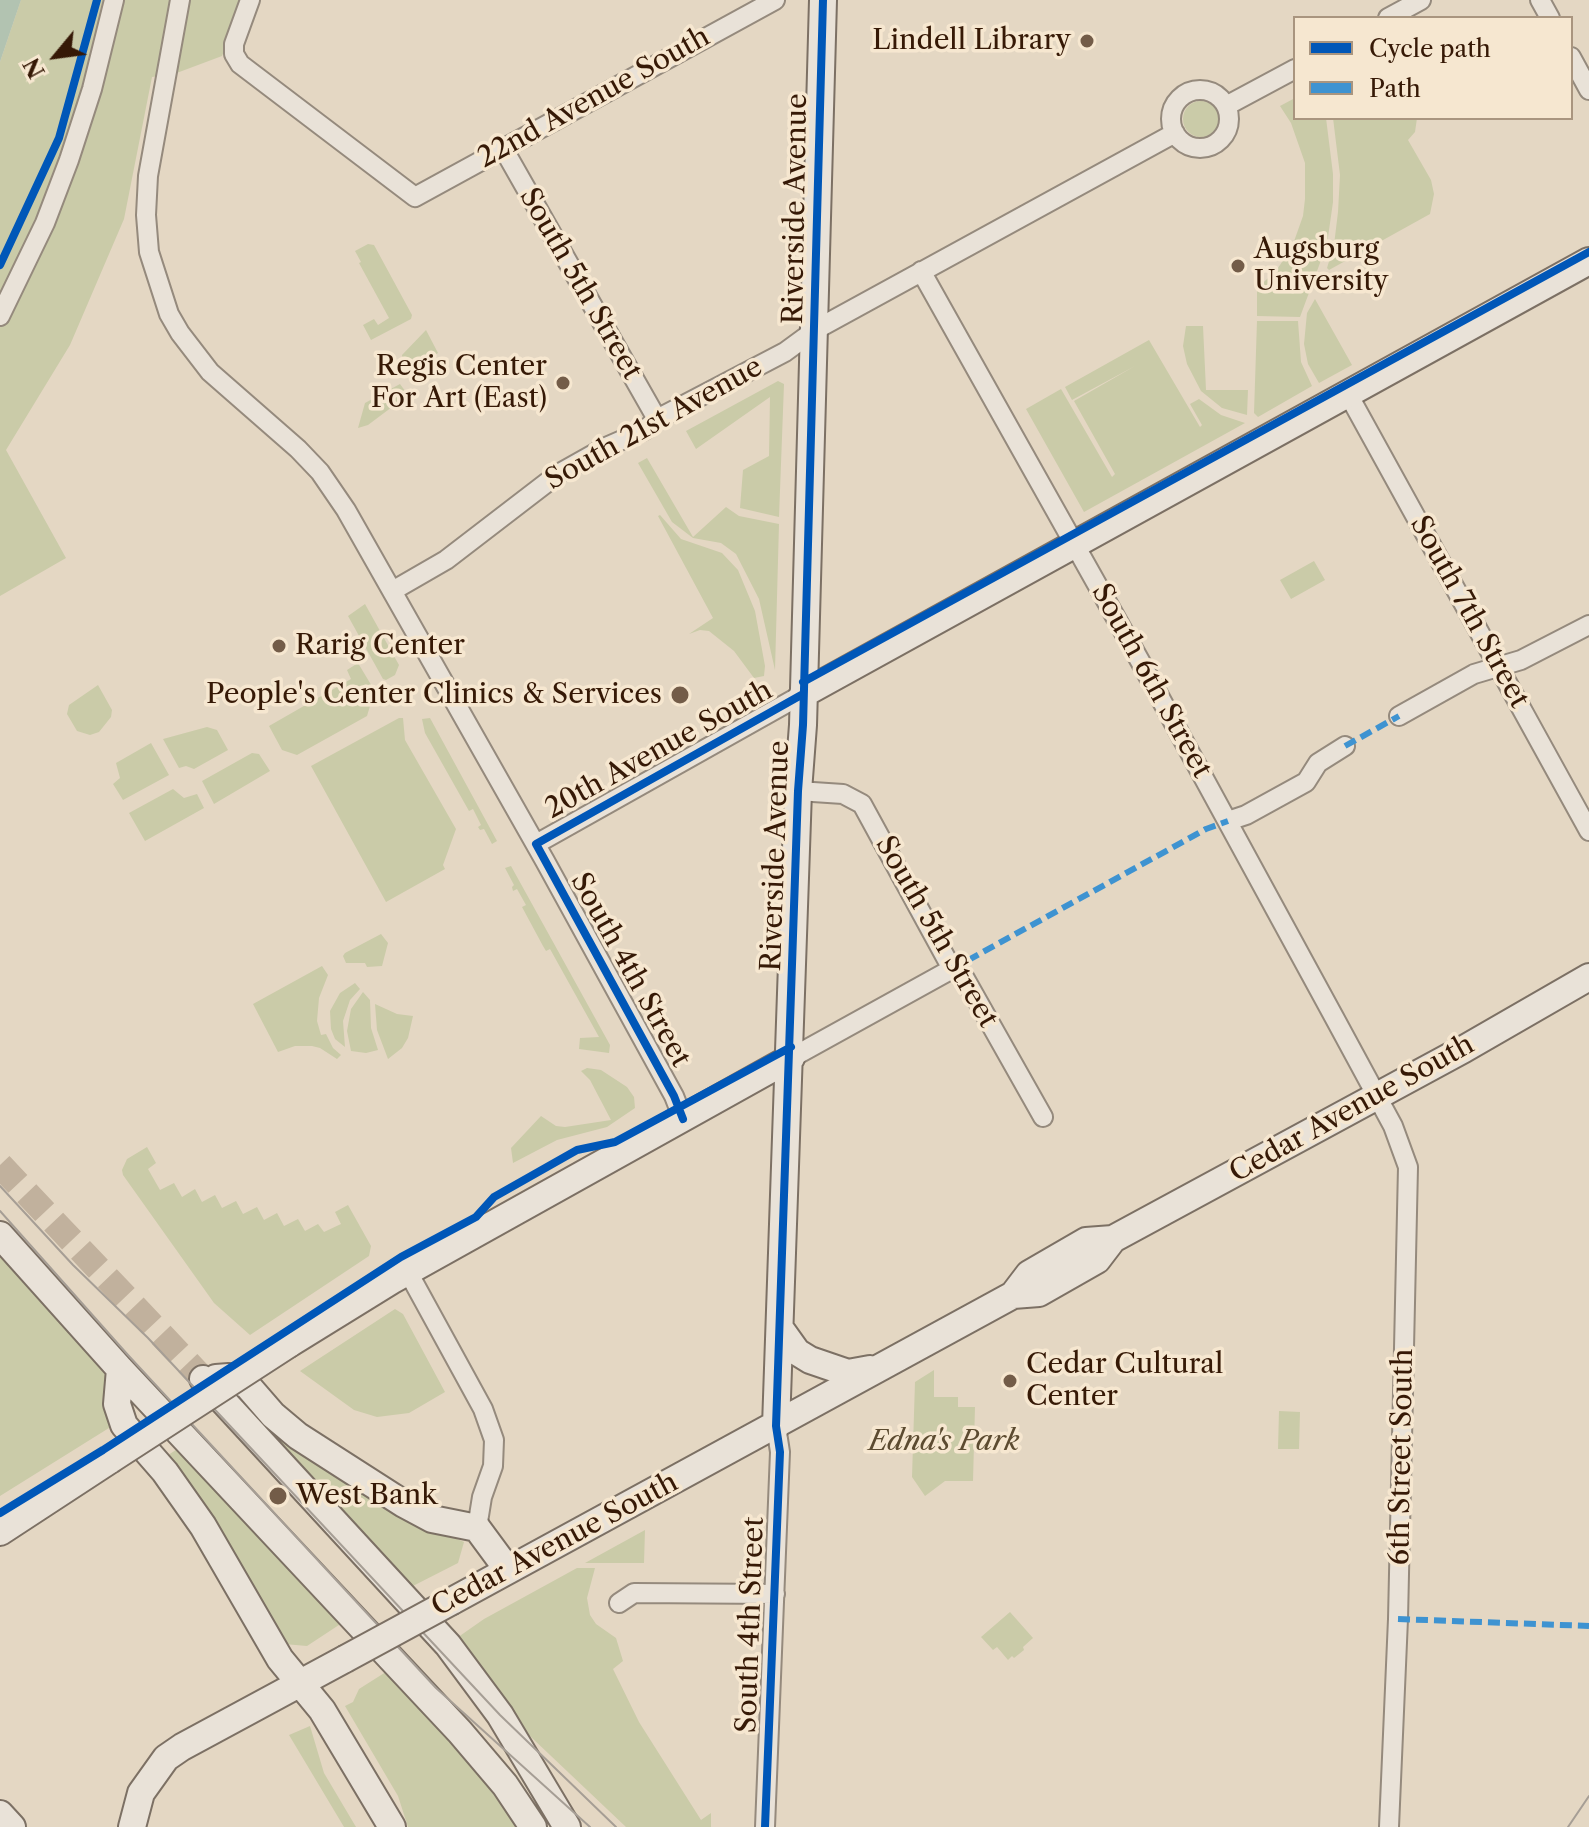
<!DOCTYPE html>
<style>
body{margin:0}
#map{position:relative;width:1589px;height:1827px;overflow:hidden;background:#e4d7c3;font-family:"Libre Caslon Text",serif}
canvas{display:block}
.legend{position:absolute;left:1293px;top:16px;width:280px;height:104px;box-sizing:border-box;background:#f6e7d0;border:2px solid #a9957f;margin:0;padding:10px 14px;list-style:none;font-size:24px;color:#361906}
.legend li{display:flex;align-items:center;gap:16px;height:40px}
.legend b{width:40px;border:2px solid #a9957f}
.north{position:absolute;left:16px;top:16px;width:80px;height:80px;-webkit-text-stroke:6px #f6e7d0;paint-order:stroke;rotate:241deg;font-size:22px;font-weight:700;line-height:32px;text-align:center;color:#361906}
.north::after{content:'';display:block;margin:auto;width:28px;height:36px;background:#361906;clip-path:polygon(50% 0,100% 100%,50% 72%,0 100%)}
</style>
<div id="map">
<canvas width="1589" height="1827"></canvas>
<ul class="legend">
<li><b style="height:10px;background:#0057b8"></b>Cycle path</li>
<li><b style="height:10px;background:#3e93d1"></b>Path</li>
</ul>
<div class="north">N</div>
</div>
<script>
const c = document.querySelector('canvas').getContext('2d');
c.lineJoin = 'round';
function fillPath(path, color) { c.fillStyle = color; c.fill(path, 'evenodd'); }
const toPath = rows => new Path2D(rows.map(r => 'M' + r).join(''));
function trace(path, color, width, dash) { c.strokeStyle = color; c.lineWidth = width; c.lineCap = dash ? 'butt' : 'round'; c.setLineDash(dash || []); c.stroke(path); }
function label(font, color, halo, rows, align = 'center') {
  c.font = font + ' "Libre Caslon Text",serif'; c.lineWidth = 7; c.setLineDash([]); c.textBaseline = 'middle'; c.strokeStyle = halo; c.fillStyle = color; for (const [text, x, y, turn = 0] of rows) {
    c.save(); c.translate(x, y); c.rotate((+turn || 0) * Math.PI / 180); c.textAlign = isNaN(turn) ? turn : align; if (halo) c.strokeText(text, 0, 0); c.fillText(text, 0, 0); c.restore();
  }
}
fillPath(toPath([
 [21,0,244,0,222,56,174,74,152,77,124,219,70,345,6,450,66,558,0,596,0,62],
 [1295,98,1295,118,1326,118,1333,174,1333,202,1327,244,1300,317,1257,316,1257,288,1276,271,1292,247,1303,216,1305,199,1305,163,1291,123,1280,106],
 '1183 119a18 18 0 1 1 36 0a18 18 0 1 1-36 0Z',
 [1333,118,1417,118,1415,132,1408,140,1431,180,1434,194,1430,214,1329,270,1327,268,1334,245,1338,212,1340,175],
 [368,244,374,245,412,315,411,319,371,340,363,325,374,319,378,325,389,318,359,263,361,262,355,251],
 [1315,299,1352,365,1319,383,1308,364,1304,344,1307,313],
 [1257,321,1298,321,1301,362,1312,386,1258,417,1254,413],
 [1186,326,1203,326,1206,390,1248,390,1247,415,1222,408,1201,391,1187,364,1183,346],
 [426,330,438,353,403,373,402,355],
 [1149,340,1200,427,1202,425,1190,404,1199,399,1221,415,1245,423,1084,512,1026,409,1061,389,1112,477,1115,474,1074,401,1135,366,1072,400,1065,387],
 [778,381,784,384,779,517,740,508,743,470,769,456,770,397,696,449,686,431],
 [400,384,408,395,368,425,358,428,365,403],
 [647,458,693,537,726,507,739,516,779,524,775,670,759,599,736,554,721,543,693,538,672,522,638,463],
 [660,515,681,539,722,553,738,570,755,611,765,666,764,676,754,678,734,651,709,631,700,630,689,634,713,618,658,516],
 [1314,561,1325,580,1291,599,1280,580],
 [365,604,399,665,395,675,386,680,383,679,348,616],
 [358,663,373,688,370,690,373,696,367,716,297,755,282,750,269,726,351,679,347,670],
 [98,685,112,710,111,717,99,732,90,735,77,731,67,714,69,705],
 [399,718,403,718,405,740,456,829,443,865,445,869,386,902,311,766],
 [430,718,497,841,492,844,484,829,480,830,478,827,481,825,473,809,469,811,425,733,422,719],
 [207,727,217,730,228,750,194,769,186,766,179,768,163,739],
 [151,743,169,775,123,800,113,784,120,778,116,763],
 [252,753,259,754,270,771,214,804,202,781],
 [173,789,184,798,197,794,204,808,145,841,129,813],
 [511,866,610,1045,609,1053,579,1049,580,1038,599,1037,550,949,546,951,543,946,522,907,526,905,517,889,513,891,512,887,514,885,505,868],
 [381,934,388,943,382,966,367,967,365,963,346,963,343,956,345,953],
 [322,966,328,975,319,998,317,1021,321,1035,326,1034,333,1048,341,1055,337,1059,320,1048,312,1046,295,1046,278,1052,253,1004],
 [355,983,360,989,350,1000,343,1021,345,1047,335,1039,331,1029,330,1011,340,993],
 [363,992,370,1000,371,1028,378,1050,366,1053,351,1051,347,1031,351,1009],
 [375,1004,397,1014,413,1016,408,1038,402,1048,388,1059,377,1030],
 [587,1068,601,1070,627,1087,634,1097,635,1108,607,1127,557,1140,513,1163,511,1148,541,1116,556,1126,565,1127,611,1120,590,1080,581,1071],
 [147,1147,156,1163,148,1169,160,1190,174,1183,182,1197,195,1189,202,1202,215,1195,222,1208,236,1201,243,1214,257,1207,264,1220,277,1213,284,1226,298,1219,305,1231,318,1224,324,1232,341,1224,335,1212,348,1205,371,1246,369,1256,250,1335,214,1303,123,1175,122,1170,127,1159],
 [0,1254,108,1374,117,1423,0,1496],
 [395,1309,403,1314,445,1392,409,1413,377,1417,354,1410,300,1371],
 [934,1370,934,1397,958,1397,958,1407,975,1407,973,1481,945,1481,925,1496,912,1477,915,1382],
 [255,1402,432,1528,464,1542,458,1563,409,1588,244,1409],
 [1279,1411,1300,1412,1299,1449,1278,1449],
 [182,1446,345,1621,307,1646,284,1644,162,1459],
 [645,1530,644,1563,585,1563],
 [577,1568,595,1568,587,1598,590,1615,596,1624,616,1638,623,1661,613,1669,639,1722,701,1820,711,1813,711,1827,626,1827,512,1719,454,1640,484,1619],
 [1010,1612,1033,1638,1023,1647,1024,1650,1014,1658,1012,1656,1008,1660,997,1647,993,1650,981,1637],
 [389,1670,487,1776,524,1827,408,1827,398,1796,345,1706,353,1702,359,1689],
 [310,1726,324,1773,356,1827,344,1827,289,1735]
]), '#cacba8');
fillPath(toPath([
 [0,0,21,0,0,62]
]), '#b2c3b1');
trace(toPath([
 [0,1165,203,1379]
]), '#c1b19d', 26, [26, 13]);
const street = toPath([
 [180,0,148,176,146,215,149,252,169,314,180,333,210,372,298,449,320,472,346,510,545,861,674,1096,683,1119],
 [250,0,234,44,234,54,240,64,415,197,775,0],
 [1540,0,1550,18],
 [1388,18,1421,0],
 [1571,57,1589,90],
 '1171 119a29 29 0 1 1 58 0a29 29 0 1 1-58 0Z',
 [1226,106,1295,69],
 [503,148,657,419],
 [921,271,1140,661,1334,1017,1393,1126,1408,1167,1398,1619,1389,1827],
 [0,316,45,223,69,160,92,89,114,0],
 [1348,394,1589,831],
 [394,590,446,560,558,474,606,447,645,430,657,419,785,352,815,330,1175,133],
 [1399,716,1474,674,1521,660,1589,625],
 [798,791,843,794,862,804,952,969,964,977,1043,1117],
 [1228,821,1246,815,1306,782,1318,763,1345,746],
 [536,844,803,694],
 [791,1058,952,969],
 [408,1272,483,1409,494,1440,493,1466,482,1497,477,1528],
 [619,1603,634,1593,775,1594],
 [765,1827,780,1452,776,1426]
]);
const secondary = toPath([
 [803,694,1589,261],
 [0,1235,120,1369,460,1732,505,1785,533,1827],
 [1013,1295,1039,1293,1097,1260,1113,1239,1464,1049,1589,977],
 [782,1331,797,1352,810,1360,848,1373,870,1369],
 [289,1344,391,1281,791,1058],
 [120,1369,117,1404,124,1425,165,1472,203,1526,280,1659,322,1710,392,1827],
 [216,1378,229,1377,247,1385,273,1415,298,1436,404,1504,432,1519,477,1528,508,1570],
 [203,1379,448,1645,500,1715,567,1827],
 [776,1426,798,791,803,725,823,0],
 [0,1532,110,1460],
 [452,1601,1013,1295,1029,1274,1086,1241,1113,1239],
 [0,1814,12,1827],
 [132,1827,141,1793,166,1758,182,1747,345,1659]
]);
trace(street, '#958a7d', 22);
trace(secondary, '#7c7064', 30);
trace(street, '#e9e2d8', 18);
trace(secondary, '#e9e2d8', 26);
trace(toPath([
 [0,1186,73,1265,148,1338,500,1715,616,1827],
 [0,1211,128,1355,436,1688,590,1827],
 [1568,1827,1589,1796]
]), '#a69e95', 2);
const secondaryBridge = toPath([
 [110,1460,289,1344],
 [345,1659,452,1601]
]);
trace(secondaryBridge, '#7c7064', 30, []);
trace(secondaryBridge, '#e9e2d8', 26);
trace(toPath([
 [1345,746,1399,716],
 [952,969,1206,829,1228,821],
 [1398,1619,1589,1626]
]), '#3e93d1', 6, [12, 6]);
trace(toPath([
 [0,265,59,138,97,0],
 [803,682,1589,252],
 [683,1119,674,1096,536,844,803,694],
 [0,1513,103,1450,401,1257,476,1217,494,1197,577,1150,615,1142,791,1047],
 [765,1827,780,1452,776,1426,798,791,803,725,823,0]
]), '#0057b8', 8);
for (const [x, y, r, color] of [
 [1087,41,8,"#735c48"],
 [1238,266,8,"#735c48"],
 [563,383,8,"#735c48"],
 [279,646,8,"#735c48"],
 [680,695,10,"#735c48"],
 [1010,1381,8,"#735c48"],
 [278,1496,10,"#735c48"]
]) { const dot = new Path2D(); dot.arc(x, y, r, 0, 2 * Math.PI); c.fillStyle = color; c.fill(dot); trace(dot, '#f6e7d0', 3); }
label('28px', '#361906', '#f6e7d0', [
 ["Lindell Library",1071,41,"right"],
 ["Augsburg",1254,250],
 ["University",1254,282],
 ["Regis Center",547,367,"right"],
 ["For Art (East)",547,399,"right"],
 ["Rarig Center",295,646],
 ["People's Center Clinics & Services",662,695,"right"],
 ["Cedar Cultural",1026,1365],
 ["Center",1026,1397],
 ["West Bank",296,1496]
], 'left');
label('28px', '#361906', '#f6e7d0', [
 ["22nd Avenue South",594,98,-29],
 ["Riverside Avenue",796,209,-89],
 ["South 5th Street",580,284,60],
 ["South 21st Avenue",654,424,-29],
 ["South 7th Street",1469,612,61],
 ["South 6th Street",1151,681,61],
 ["20th Avenue South",659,750,-29],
 ["Riverside Avenue",776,856,-88],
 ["South 5th Street",936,932,60],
 ["South 4th Street",630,970,61],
 ["Cedar Avenue South",1352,1109,-29],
 ["6th Street South",1402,1457,-89],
 ["Cedar Avenue South",555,1545,-28],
 ["South 4th Street",751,1625,-88]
]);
label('italic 28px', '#5c4b30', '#f6e7d0', [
 ["Edna's Park",944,1442]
]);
</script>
